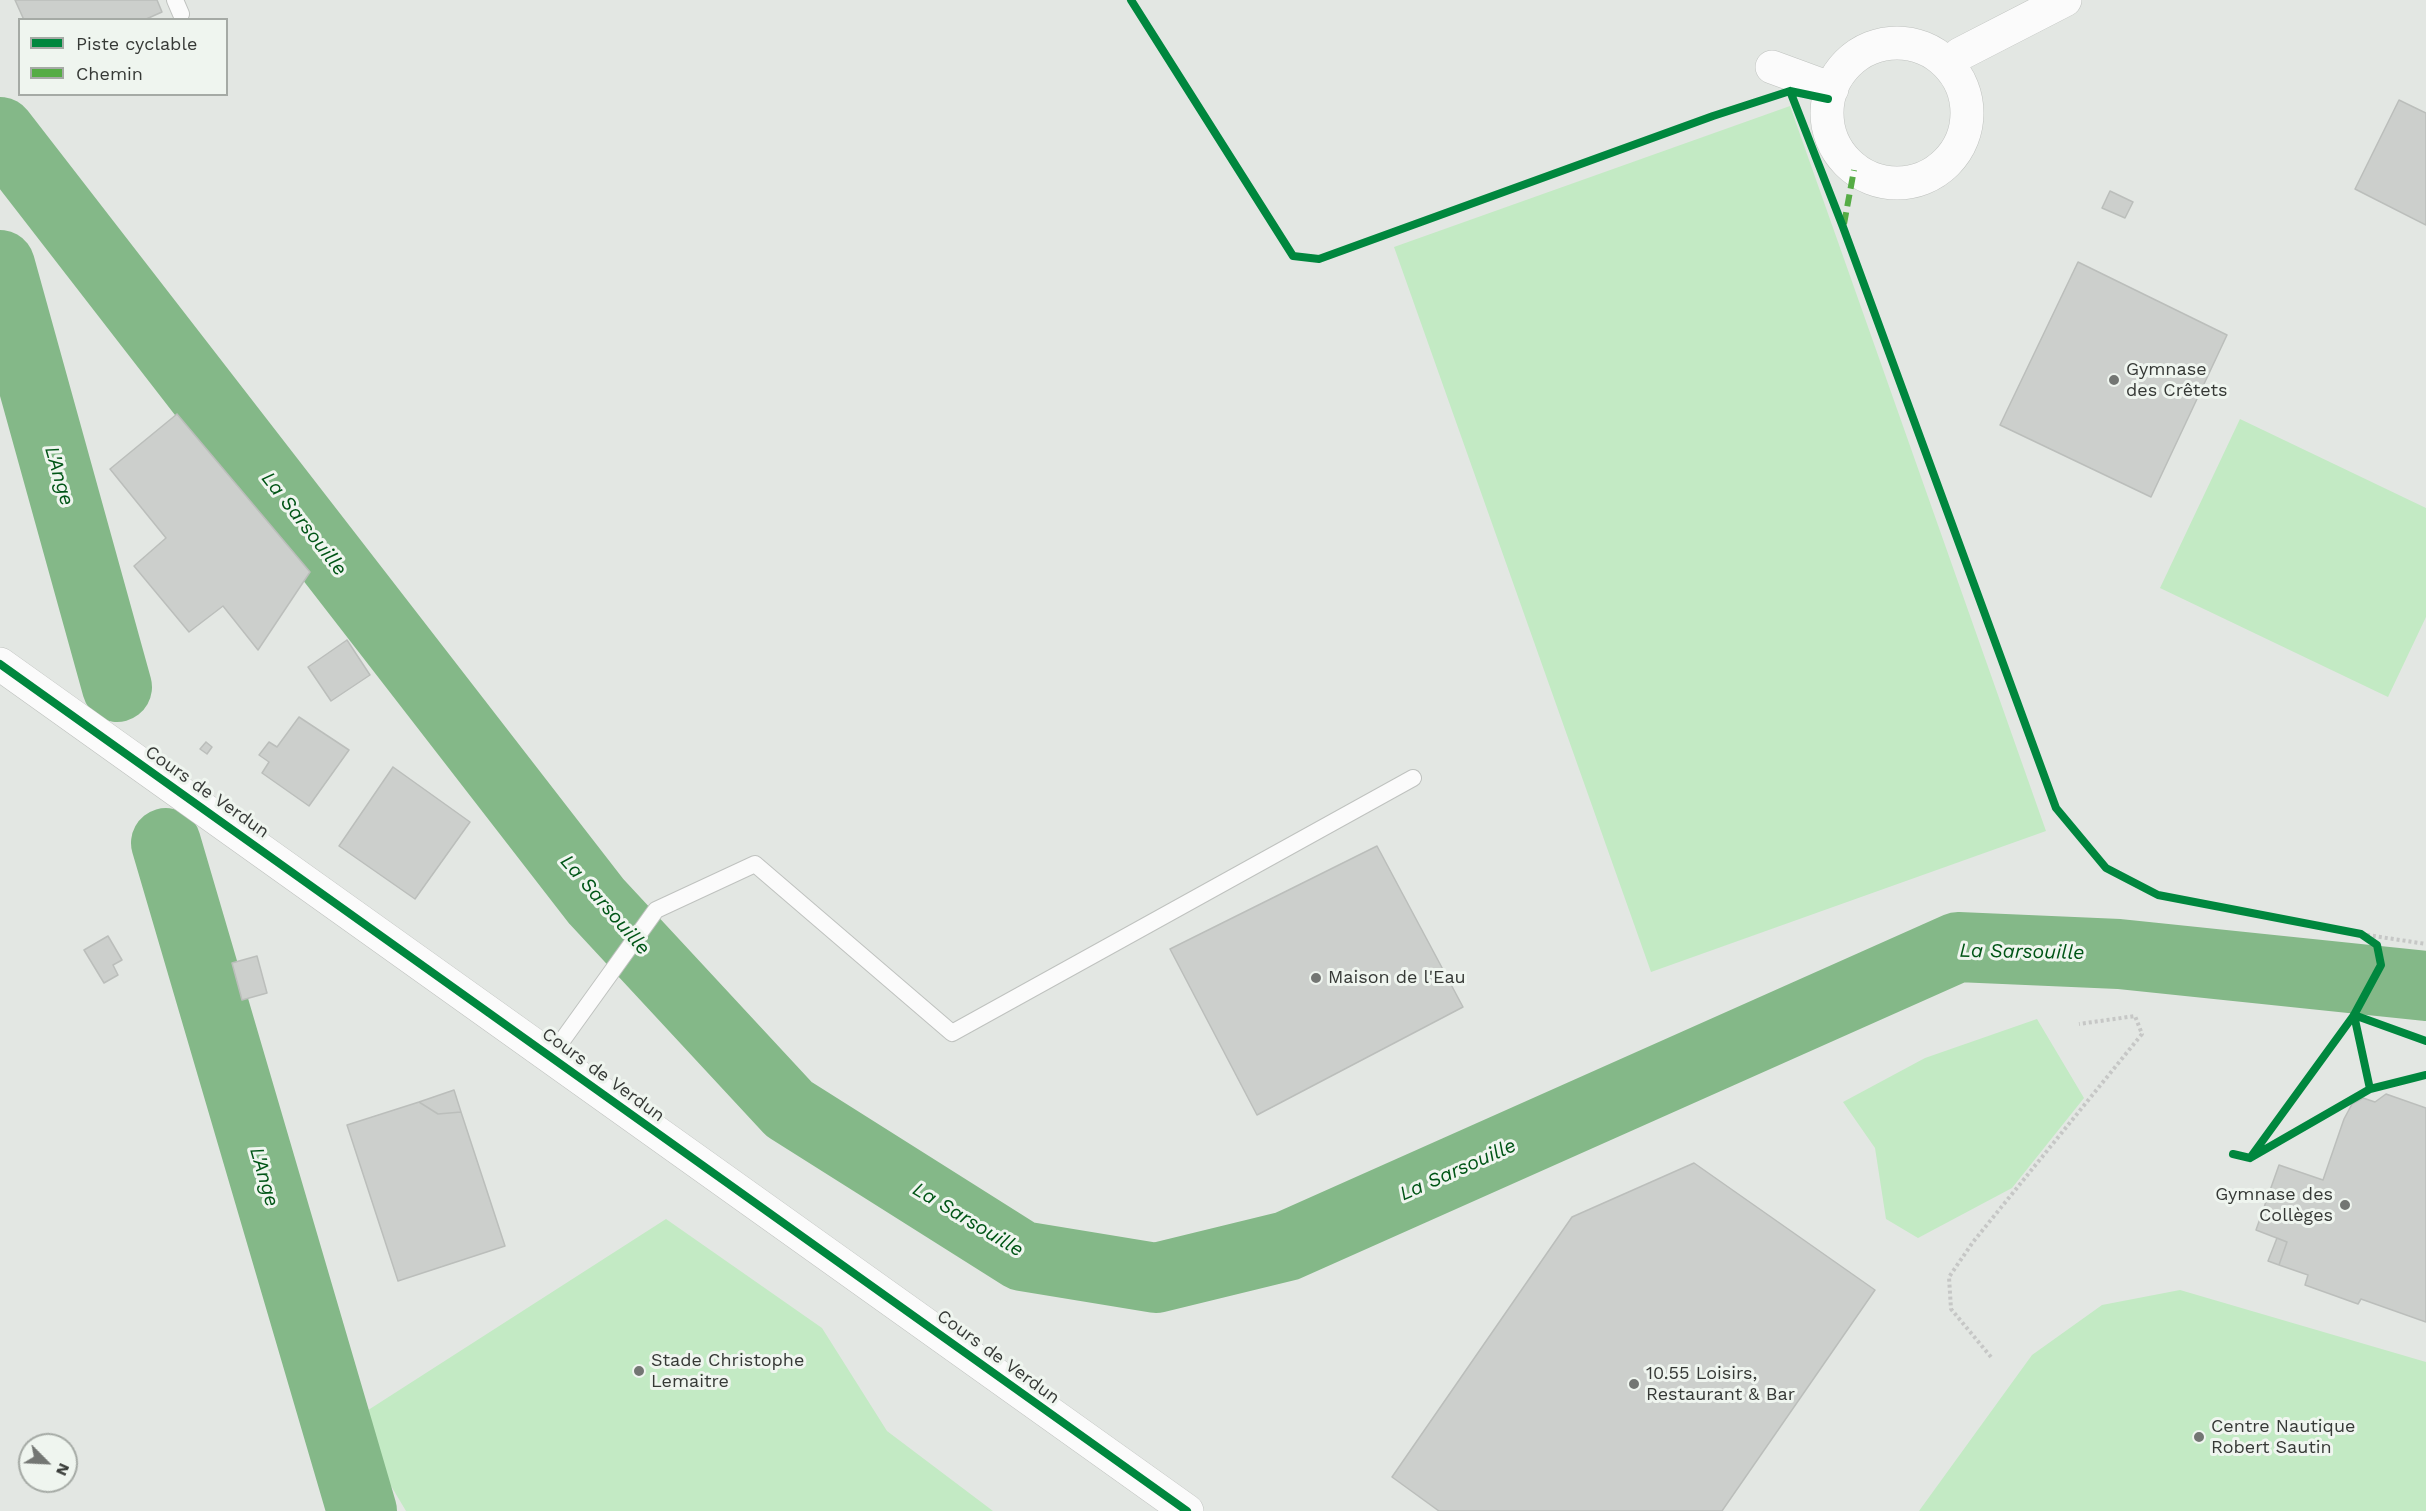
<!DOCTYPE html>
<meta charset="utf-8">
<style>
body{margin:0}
#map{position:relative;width:2426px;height:1511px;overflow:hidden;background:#e3e7e3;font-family:"Work Sans",sans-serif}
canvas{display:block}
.legend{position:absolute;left:18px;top:18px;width:210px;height:78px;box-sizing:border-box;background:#eff5ef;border:2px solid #a5aaa5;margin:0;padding:8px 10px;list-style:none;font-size:18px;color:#363936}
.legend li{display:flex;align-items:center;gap:12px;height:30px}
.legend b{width:30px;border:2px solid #a5aaa5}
.north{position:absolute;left:18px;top:1433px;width:60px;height:60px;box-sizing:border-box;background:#eff5ef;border:2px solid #a5aaa5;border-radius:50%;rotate:114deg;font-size:16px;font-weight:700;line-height:24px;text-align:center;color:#363936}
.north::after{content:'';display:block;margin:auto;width:21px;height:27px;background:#737673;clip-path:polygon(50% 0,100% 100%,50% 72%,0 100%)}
</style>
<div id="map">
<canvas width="2426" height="1511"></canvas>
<ul class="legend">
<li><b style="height:8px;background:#00873e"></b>Piste cyclable</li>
<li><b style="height:8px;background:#55ac45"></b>Chemin</li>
</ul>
<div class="north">N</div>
</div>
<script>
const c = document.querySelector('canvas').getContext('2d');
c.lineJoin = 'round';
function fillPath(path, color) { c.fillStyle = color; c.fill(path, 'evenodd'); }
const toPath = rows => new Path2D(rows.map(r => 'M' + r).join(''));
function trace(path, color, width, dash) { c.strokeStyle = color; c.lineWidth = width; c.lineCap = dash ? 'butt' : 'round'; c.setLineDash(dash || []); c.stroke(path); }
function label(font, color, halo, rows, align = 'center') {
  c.font = font + ' "Work Sans",sans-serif'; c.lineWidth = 6; c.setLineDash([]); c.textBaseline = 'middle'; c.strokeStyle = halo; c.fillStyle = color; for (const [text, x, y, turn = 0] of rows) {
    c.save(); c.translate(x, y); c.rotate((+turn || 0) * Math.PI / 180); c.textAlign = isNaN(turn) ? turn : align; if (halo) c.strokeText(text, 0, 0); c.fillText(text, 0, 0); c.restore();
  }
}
fillPath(toPath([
 [1790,106,2046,831,1651,972,1394,247],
 [2240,419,2426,508,2426,617,2388,697,2160,588],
 [2037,1019,2084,1098,2012,1188,1918,1238,1886,1219,1875,1148,1843,1102,1925,1058],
 [666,1219,822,1328,887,1431,993,1511,406,1511,375,1459,362,1414],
 [2180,1290,2426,1362,2426,1511,1919,1511,2032,1355,2102,1305]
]), '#c3eac4');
trace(toPath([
 [0,132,596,901,789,1109,1022,1256,1156,1278,1287,1246,1958,947,2119,954,2426,986],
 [0,265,117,687],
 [166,843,362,1511]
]), '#84b888', 70);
const building = toPath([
 [15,0,157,0,162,12,144,20,24,20,15,0],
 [2399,100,2426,113,2426,225,2355,189,2399,100],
 [2110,191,2133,202,2125,218,2102,208,2110,191],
 [2078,262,2227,335,2151,497,2000,425,2078,262],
 [177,414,310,572,258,650,223,606,189,632,134,566,166,538,110,469,177,414],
 [347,640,370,675,331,701,308,667,347,640],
 [299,717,349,750,309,806,262,773,269,762,259,755,269,742,277,747,299,717],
 [206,742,212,747,207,754,200,749,206,742],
 [393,767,470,822,415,899,339,846,393,767],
 [1377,846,1463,1007,1257,1115,1170,949,1377,846],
 [108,936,122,960,113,965,118,975,104,983,84,950,108,936],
 [257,956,267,993,242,1000,232,963,257,956],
 [454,1090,461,1112,438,1114,419,1102,454,1090],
 [2386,1094,2426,1108,2426,1322,2361,1299,2358,1304,2305,1285,2308,1275,2279,1265,2287,1242,2256,1230,2279,1165,2323,1180,2344,1119,2352,1104,2363,1098,2375,1102,2386,1094],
 [419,1102,438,1114,461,1112,505,1246,398,1281,347,1125,419,1102],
 [1694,1163,1875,1290,1722,1511,1439,1511,1392,1477,1572,1217,1694,1163],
 [2277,1238,2287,1242,2279,1265,2268,1261,2277,1238]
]);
fillPath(building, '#cccfcc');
trace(building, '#bbbebb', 1.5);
const lane = toPath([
 [175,0,181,14],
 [551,1056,656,910,755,864,952,1033,1413,778]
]);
const street = toPath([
 '1827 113a70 70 0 1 1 140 0a70 70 0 1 1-140 0Z',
 [1948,64,1960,54,2065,0],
 [1772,67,1832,89]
]);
const primary = toPath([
 [0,664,1187,1511]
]);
trace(lane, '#bfc2bf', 18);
trace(street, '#bfc2bf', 34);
trace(primary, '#bfc2bf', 34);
trace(toPath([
 [2361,934,2426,944],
 [1991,1357,1951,1309,1949,1277,1973,1242,2142,1034,2135,1016,2079,1024]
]), '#c6c7c6', 4, [3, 3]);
trace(lane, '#fbfbfb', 16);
trace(street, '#fbfbfb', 33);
trace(primary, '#fbfbfb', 33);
trace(toPath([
 [1844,224,1854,170]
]), '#55ac45', 6, [12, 6]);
trace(toPath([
 [1131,0,1293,256,1319,259,1713,116,1790,91,1828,99],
 [1790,91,1843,227,2056,808,2106,868,2158,895,2361,934,2377,945,2381,965,2354,1015,2250,1158],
 [0,664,1187,1511],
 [2354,1015,2426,1041],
 [2354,1015,2370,1089],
 [2233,1154,2250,1158,2370,1089,2426,1075]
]), '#00873e', 8);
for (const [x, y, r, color] of [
 [2114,380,6,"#737673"],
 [1316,978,6,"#737673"],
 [2345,1205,6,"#737673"],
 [639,1371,6,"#737673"],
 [1634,1384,6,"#737673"],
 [2199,1437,6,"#737673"]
]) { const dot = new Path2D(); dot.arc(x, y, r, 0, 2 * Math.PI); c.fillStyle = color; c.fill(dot); trace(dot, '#eff5ef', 2); }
label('18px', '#363936', '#eff5ef', [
 ["Gymnase",2126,370],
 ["des Crêtets",2126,391],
 ["Maison de l'Eau",1328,978],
 ["Gymnase des",2333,1195,"right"],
 ["Collèges",2333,1216,"right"],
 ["Stade Christophe",651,1361],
 ["Lemaitre",651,1382],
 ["10.55 Loisirs,",1646,1374],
 ["Restaurant & Bar",1646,1395],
 ["Centre Nautique",2211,1427],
 ["Robert Sautin",2211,1448]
], 'left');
label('18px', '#363936', '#eff5ef', [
 ["Cours de Verdun",207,792,35],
 ["Cours de Verdun",603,1075,36],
 ["Cours de Verdun",998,1357,36]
]);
label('italic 20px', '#005516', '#eff5ef', [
 ["L'Ange",59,476,74],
 ["La Sarsouille",304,524,52],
 ["La Sarsouille",605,905,49],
 ["La Sarsouille",2022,952,1],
 ["La Sarsouille",1458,1170,-24],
 ["L'Ange",264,1177,74],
 ["La Sarsouille",968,1220,31]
]);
</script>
